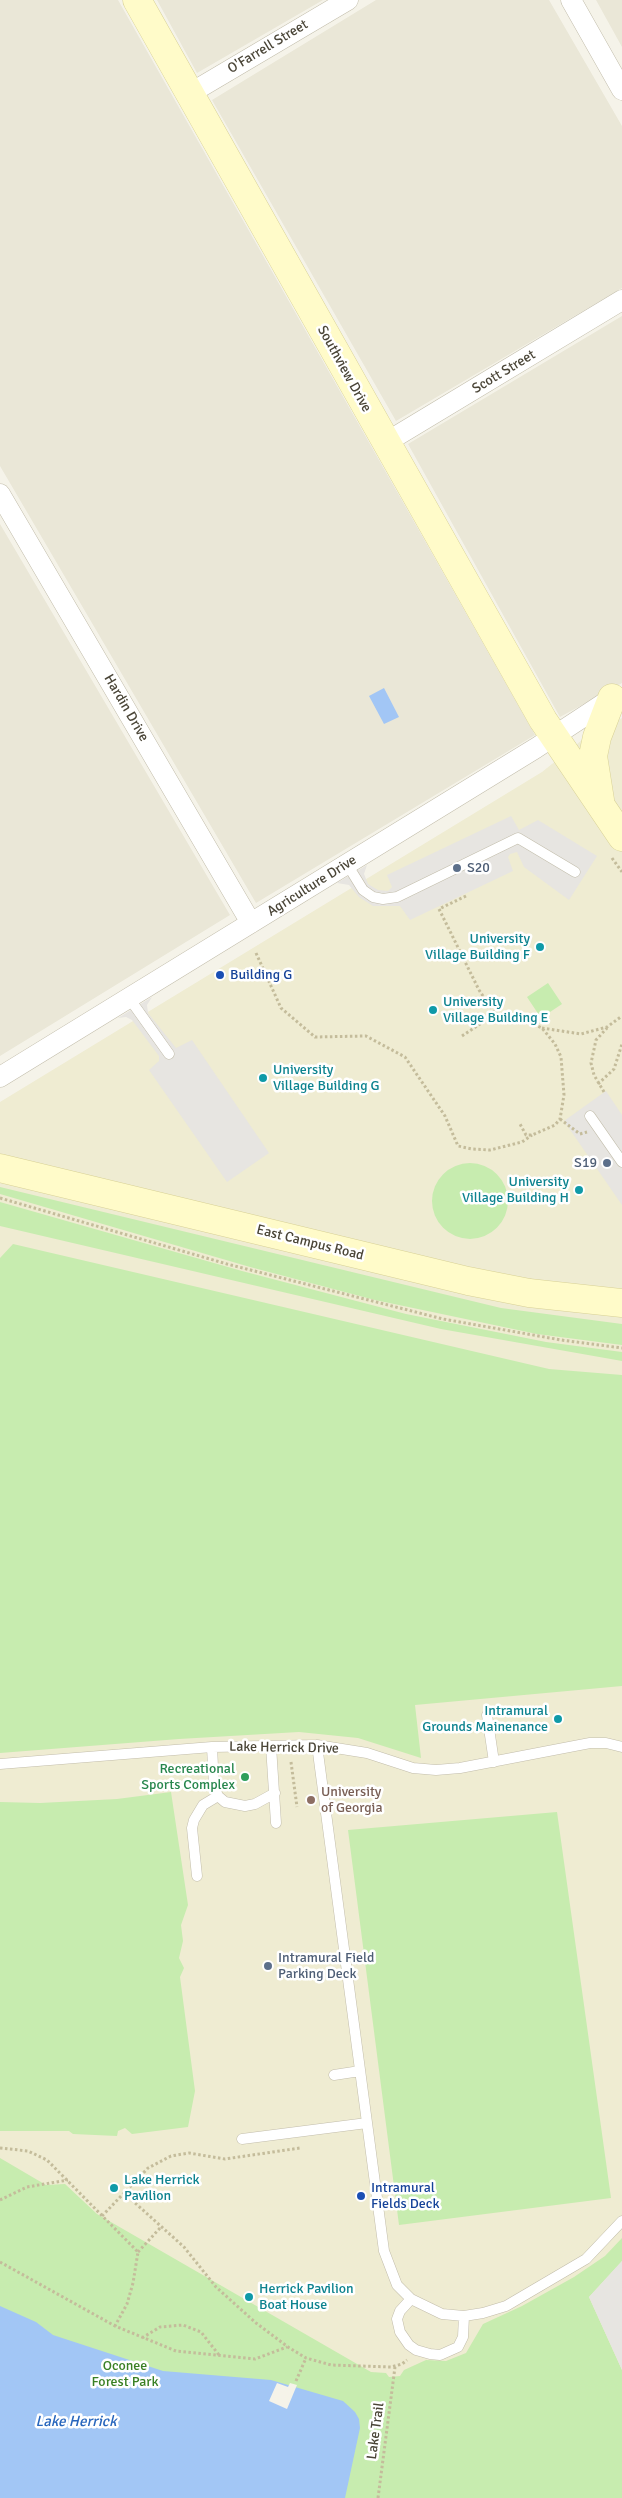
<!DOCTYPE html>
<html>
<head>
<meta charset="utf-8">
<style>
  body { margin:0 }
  canvas { display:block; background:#f5f3e9 }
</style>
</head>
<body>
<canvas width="622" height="2498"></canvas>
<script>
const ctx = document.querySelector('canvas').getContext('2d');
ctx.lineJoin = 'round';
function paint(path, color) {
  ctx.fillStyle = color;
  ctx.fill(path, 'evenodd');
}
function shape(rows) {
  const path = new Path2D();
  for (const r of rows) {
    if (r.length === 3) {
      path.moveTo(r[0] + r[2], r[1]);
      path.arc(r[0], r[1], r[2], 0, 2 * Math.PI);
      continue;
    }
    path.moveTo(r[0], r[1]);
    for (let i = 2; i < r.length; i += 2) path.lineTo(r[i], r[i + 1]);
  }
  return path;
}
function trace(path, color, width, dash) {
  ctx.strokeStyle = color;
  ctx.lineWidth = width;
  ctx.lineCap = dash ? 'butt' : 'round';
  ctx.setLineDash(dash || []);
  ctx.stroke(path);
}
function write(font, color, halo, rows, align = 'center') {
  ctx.font = font + ' Signika,sans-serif';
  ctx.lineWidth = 5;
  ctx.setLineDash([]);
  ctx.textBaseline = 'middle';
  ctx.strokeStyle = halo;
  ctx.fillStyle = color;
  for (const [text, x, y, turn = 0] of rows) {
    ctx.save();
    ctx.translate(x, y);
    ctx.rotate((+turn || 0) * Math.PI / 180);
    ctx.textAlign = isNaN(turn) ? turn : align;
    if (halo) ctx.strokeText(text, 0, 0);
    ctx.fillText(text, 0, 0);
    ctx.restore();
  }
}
const residential = shape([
  [0,0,118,0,535,735,256,903,0,466],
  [157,0,323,0,197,73],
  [376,0,549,0,622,126,622,288,396,421,212,100],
  [597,0,622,0,622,47,596,0],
  [622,316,622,683,560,717,408,444],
  [0,524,230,915,0,1056]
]);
const education = shape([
  [622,718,622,2498,0,2498,0,1102,542,772,582,740]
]);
const green = shape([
  [548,983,562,1004,541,1018,527,997],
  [470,1201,38],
  [0,1187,501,1308,622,1324,622,1345,537,1334,375,1300,250,1267,0,1194],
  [0,1202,242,1271,406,1314,546,1342,622,1352,622,1361,441,1329,0,1226],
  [13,1244,549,1369,622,1375,622,1686,415,1705,421,1758,358,1738,299,1732,179,1739,0,1753,0,1258],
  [171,1792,188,1905,181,1925,183,1941,179,1958,184,1968,180,1977,195,2091,188,2127,132,2134,125,2128,118,2131,117,2136,73,2134,69,2131,0,2131,0,1802,40,1803,117,1799],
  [557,1812,611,2198,399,2225,348,1830],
  [0,2158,46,2185,65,2184,97,2214,371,2372,386,2373,389,2377,400,2376,404,2370,426,2360,446,2361,466,2353,483,2324,522,2306,574,2277,605,2256,622,2238,622,2261,589,2297,622,2370,622,2498,0,2498]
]);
const parking = shape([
  [511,816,519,830,538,820,597,856,569,900,524,867,517,852,510,854,508,857,513,871,410,920,400,906,373,906,359,897,349,885,337,883,367,865,364,874,368,884,378,890,388,891,392,887,387,875],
  [152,997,147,1005,148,1013,176,1048,192,1040,269,1153,227,1182,149,1070,159,1061,159,1056,132,1020,126,1017,118,1018],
  [606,1091,622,1115,622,1205,564,1121],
  [622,2261,622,2370,589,2297]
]);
const water = shape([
  [384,688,399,717,384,724,369,696],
  [0,2306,36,2322,53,2335,163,2371,271,2380,343,2401,355,2412,359,2419,360,2428,345,2498,0,2498]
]);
const pier = shape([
  [277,2383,288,2387,290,2383,297,2385,287,2409,269,2401]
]);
const path = shape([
  [612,858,622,872],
  [466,896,439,909,479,990,495,1014,509,1014,542,1028,555,1044,561,1057,564,1095,560,1119,555,1125,532,1135,526,1135,520,1124],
  [256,953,281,1008,315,1037,366,1036,405,1057,445,1116,458,1146,472,1149,490,1150,522,1142,532,1135],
  [542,1028,581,1034,607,1027,622,1016],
  [462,1036,495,1014],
  [598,1084,614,1069,622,1044],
  [604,1092,594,1075,591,1063,596,1040,607,1028],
  [560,1119,580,1134,587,1132],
  [0,1198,227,1264,443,1319,561,1340,622,1348],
  [291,1762,297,1807],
  [0,2148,28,2151,47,2160,138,2252,133,2283,127,2304,115,2326],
  [124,2193,184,2247,216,2287,256,2323,288,2347,306,2358,331,2365,391,2367,402,2364,407,2360],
  [0,2200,27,2187,68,2180],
  [102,2216,148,2168,171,2156,189,2153,225,2159,300,2148],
  [138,2252,161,2227],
  [0,2262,115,2326,176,2351,255,2359,287,2347],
  [142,2338,160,2327,183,2325,201,2332,219,2355],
  [296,2381,306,2358],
  [378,2498,395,2367]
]);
const lane = shape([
  [347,864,363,890,373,897,383,899,397,897,518,838,575,872],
  [129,998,169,1054],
  [590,1116,622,1162],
  [487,1715,494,1762],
  [317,1745,384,2251,397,2285,411,2299,442,2314,464,2316,483,2313,506,2306,586,2259,622,2221],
  [271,1746,276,1823],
  [212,1747,214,1786,218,1796,225,1802,245,1806,255,1804,275,1793],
  [0,1764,212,1747,317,1745,367,1753,413,1768,436,1770,460,1768,590,1743,606,1743,622,1747],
  [197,1876,192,1828,194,1820,203,1805,218,1796],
  [334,2075,360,2071],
  [242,2139,367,2123],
  [411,2299,400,2311,397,2319,400,2332,409,2345,416,2350,430,2354,440,2355,458,2347,463,2337,464,2316]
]);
const street = shape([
  [571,0,622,90],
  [189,94,348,0],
  [385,443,622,300],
  [0,494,251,923],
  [0,1077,536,748,615,696]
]);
const secondary = shape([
  [137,0,543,720,622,837],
  [600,800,593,756,597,737,612,698],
  [0,1168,468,1281,529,1293,622,1303]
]);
const markers = [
  [457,868,5,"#5c6f8a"],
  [540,947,5,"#0f9aa8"],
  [220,975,5,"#1a4fb4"],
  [433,1010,5,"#0f9aa8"],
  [263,1078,5,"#0f9aa8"],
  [607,1163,5,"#5c6f8a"],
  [579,1190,5,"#0f9aa8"],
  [558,1719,5,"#0f9aa8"],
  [245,1777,5,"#2e9e5b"],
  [311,1800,5,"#8d6e63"],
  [268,1966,5,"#5c6f8a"],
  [114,2188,5,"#0f9aa8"],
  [361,2196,5,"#1a4fb4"],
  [249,2297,5,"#0f9aa8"]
];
const streetNames = [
  ["O'Farrell Street",268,47,-31],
  ["Southview Drive",344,369,61],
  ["Scott Street",504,372,-31],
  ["Hardin Drive",126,708,60],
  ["Agriculture Drive",312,886,-32],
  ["East Campus Road",310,1243,14],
  ["Lake Herrick Drive",284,1748,1],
  ["Lake Trail",376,2431,-82]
];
const serviceNames = [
  ["S20",467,868],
  ["S19",597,1163,"right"],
  ["Intramural Field",278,1958],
  ["Parking Deck",278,1974]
];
const cultureNames = [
  ["University",530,939,"right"],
  ["Village Building F",530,955,"right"],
  ["University",443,1002],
  ["Village Building E",443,1018],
  ["University",273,1070],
  ["Village Building G",273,1086],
  ["University",569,1182,"right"],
  ["Village Building H",569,1198,"right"],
  ["Intramural",548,1711,"right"],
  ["Grounds Mainenance",548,1727,"right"],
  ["Lake Herrick",124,2180],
  ["Pavilion",124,2196],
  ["Herrick Pavilion",259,2289],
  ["Boat House",259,2305]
];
const transitNames = [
  ["Building G",230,975],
  ["Intramural",371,2188],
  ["Fields Deck",371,2204]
];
const leisureNames = [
  ["Recreational",235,1769],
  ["Sports Complex",235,1785]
];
const educationNames = [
  ["University",321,1792],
  ["of Georgia",321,1808]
];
const parkNames = [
  ["Oconee",125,2366],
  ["Forest Park",125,2382]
];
const waterNames = [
  ["Lake Herrick",76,2422]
];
paint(residential, '#eae7d7');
paint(education, '#efecd2');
paint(green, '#c7ecaf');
paint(parking, '#e7e5e1');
paint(water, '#a2c6f5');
paint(pier, '#f5f3e9');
trace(lane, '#c2bdab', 11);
trace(street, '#c2bdab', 21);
trace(secondary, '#d8d196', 29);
trace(path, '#c4bc9b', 3, [2.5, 2.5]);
trace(lane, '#fff', 10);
trace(street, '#fff', 20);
trace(secondary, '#fffbc9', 28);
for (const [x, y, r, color] of markers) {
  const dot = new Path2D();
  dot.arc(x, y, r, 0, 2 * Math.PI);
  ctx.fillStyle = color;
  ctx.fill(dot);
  trace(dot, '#fff', 2);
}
write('14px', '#4a4537', '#fff', streetNames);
write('14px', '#4e5e75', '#fff', serviceNames, 'left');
write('14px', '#0d838f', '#fff', cultureNames, 'left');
write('14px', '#164399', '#fff', transitNames, 'left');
write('14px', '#27864d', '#fff', leisureNames, 'right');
write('14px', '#785e54', '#fff', educationNames, 'left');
write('14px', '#398025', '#fff', parkNames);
write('italic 15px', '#2866bd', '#fff', waterNames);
</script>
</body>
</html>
